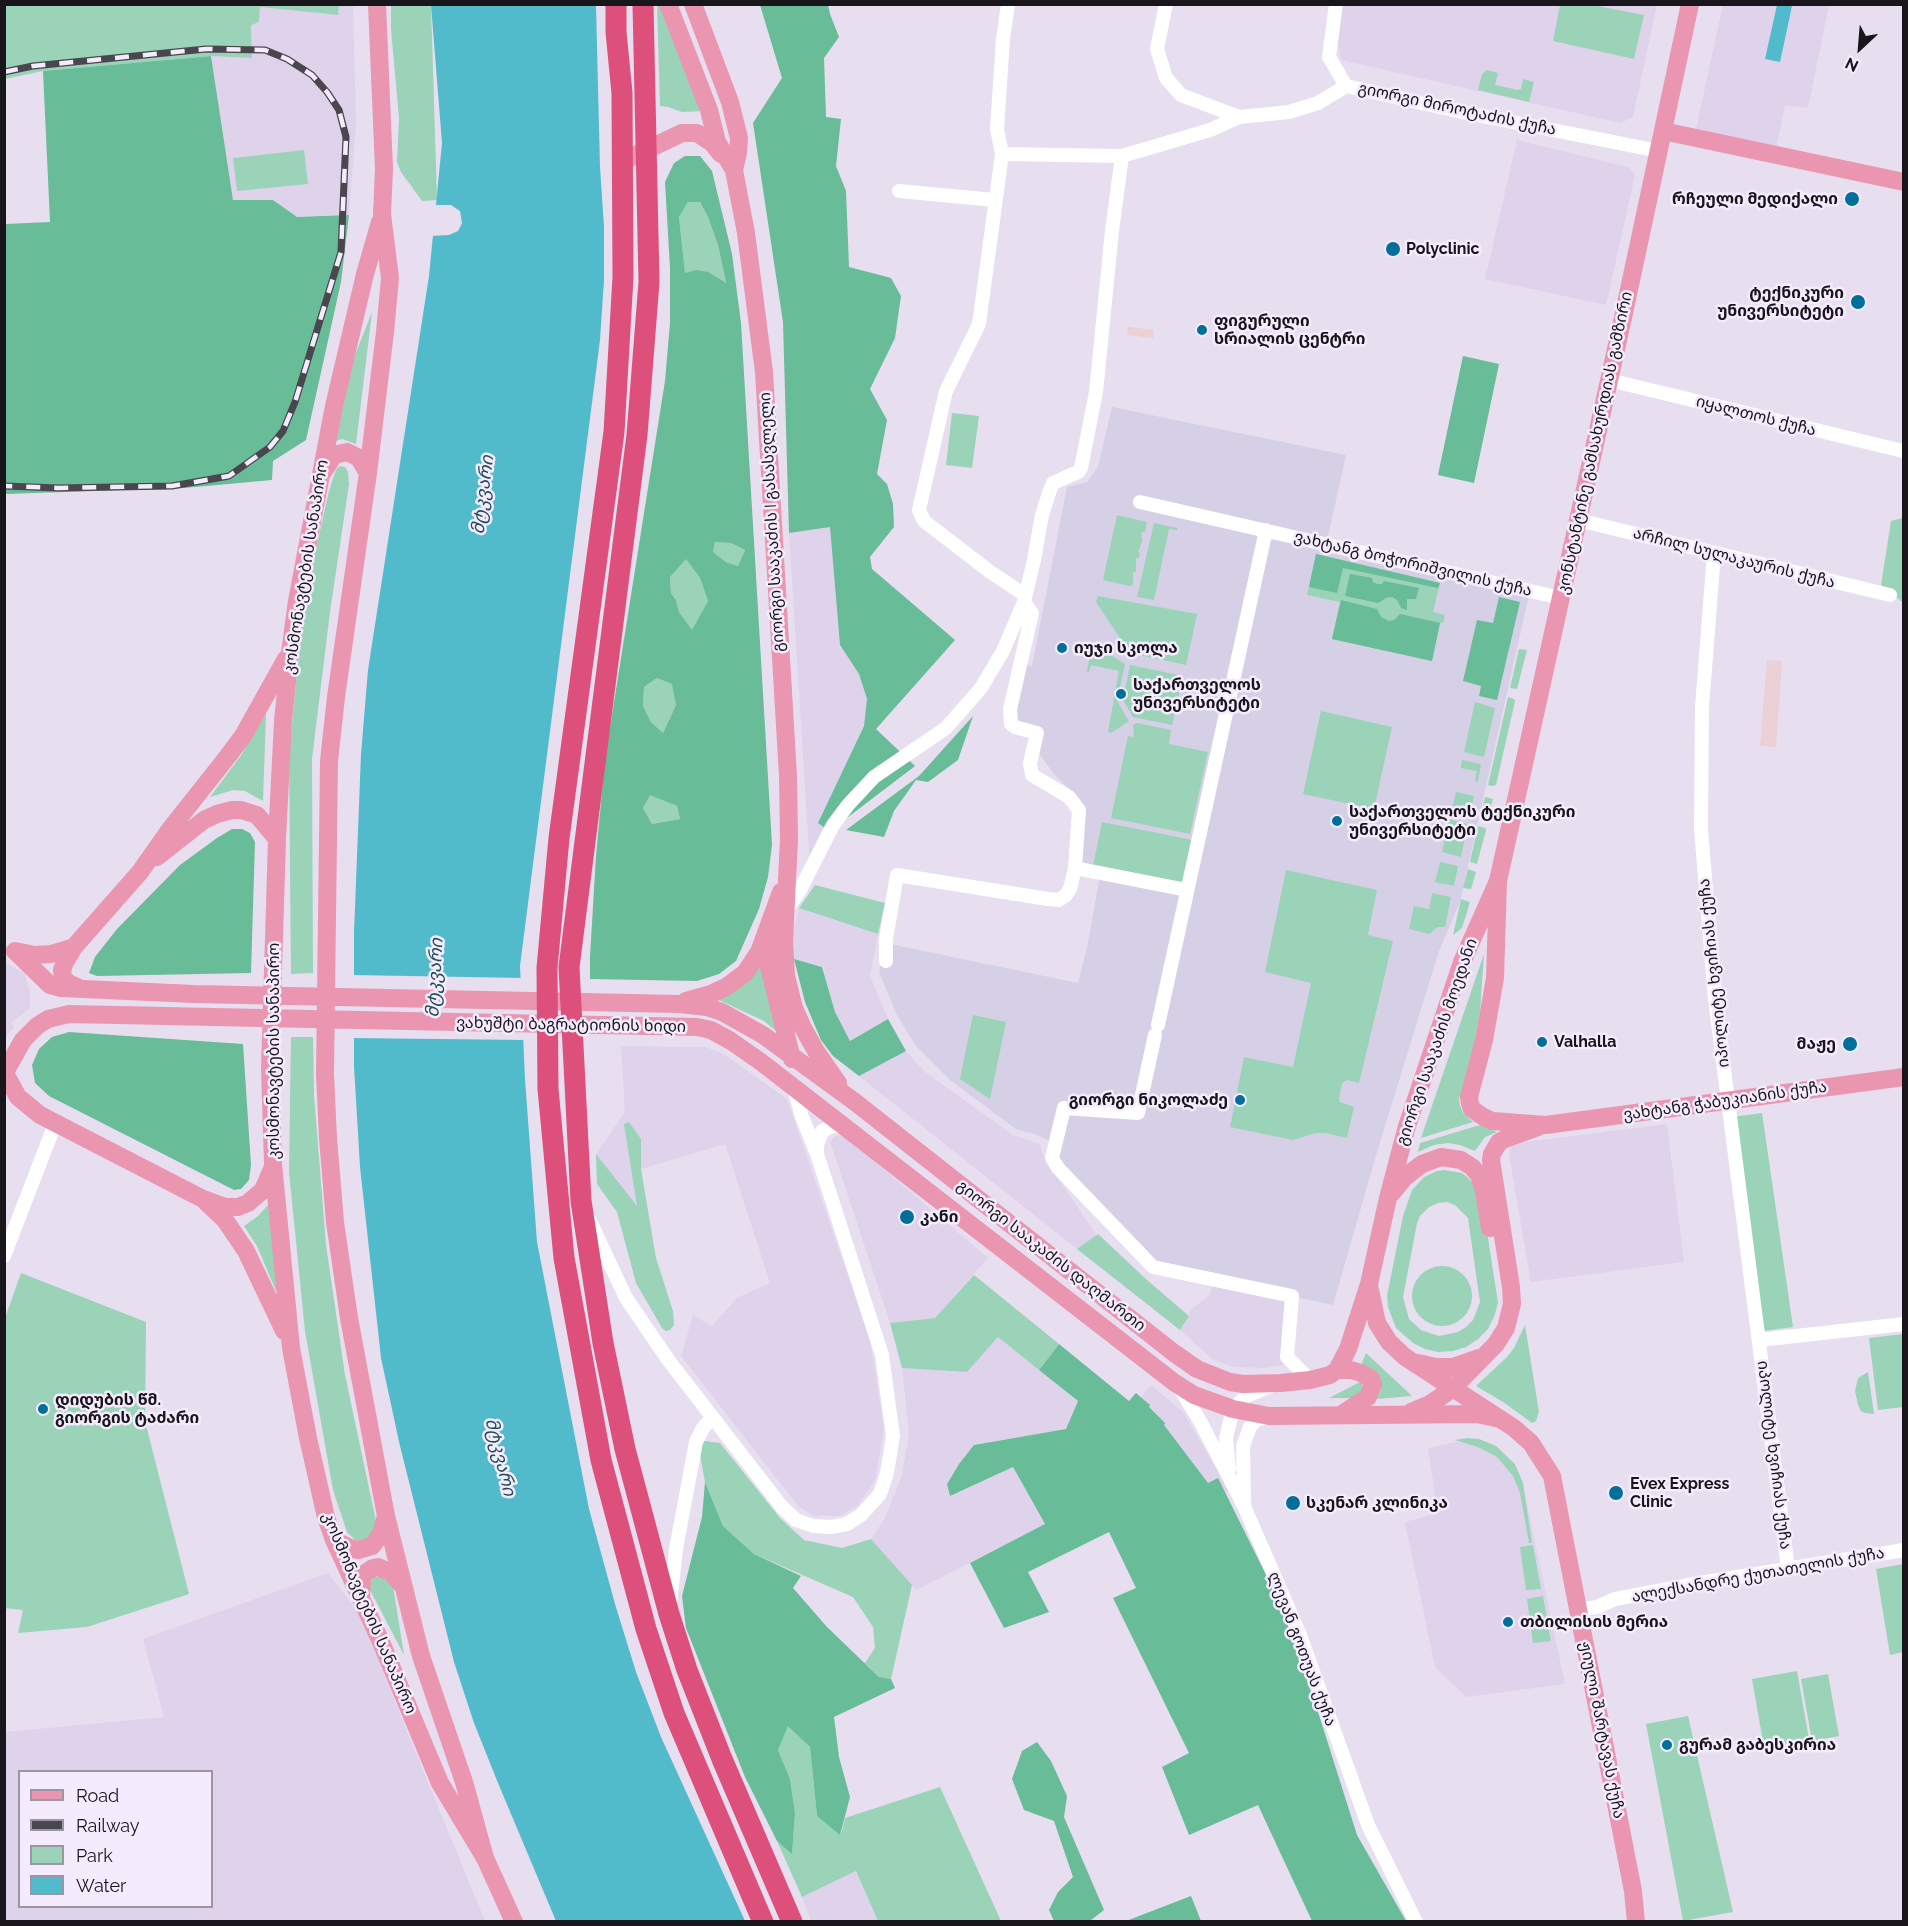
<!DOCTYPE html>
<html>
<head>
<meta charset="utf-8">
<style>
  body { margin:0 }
  #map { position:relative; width:1908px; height:1926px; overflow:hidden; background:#e7deef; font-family:Raleway,sans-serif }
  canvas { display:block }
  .frame { position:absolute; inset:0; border:6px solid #18151b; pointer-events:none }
  .legend { position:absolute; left:18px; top:1770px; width:195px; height:138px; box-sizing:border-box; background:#f4ebfd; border:2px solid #9c95a3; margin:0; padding:8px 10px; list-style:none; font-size:18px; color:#18151b }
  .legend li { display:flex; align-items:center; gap:12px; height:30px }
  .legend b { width:30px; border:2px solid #9c95a3 }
  .north { position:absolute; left:1830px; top:18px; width:60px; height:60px; -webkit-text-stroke:4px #f4ebfd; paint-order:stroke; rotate:206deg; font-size:16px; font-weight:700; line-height:24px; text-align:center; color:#18151b }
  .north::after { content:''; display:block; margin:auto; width:21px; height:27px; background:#18151b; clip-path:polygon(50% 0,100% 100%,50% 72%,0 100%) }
</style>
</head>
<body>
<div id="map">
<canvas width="1908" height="1926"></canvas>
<div class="frame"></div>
<ul class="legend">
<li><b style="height:8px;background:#eb96b0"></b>Road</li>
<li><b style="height:8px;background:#4a464e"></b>Railway</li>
<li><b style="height:16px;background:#9ad3b8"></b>Park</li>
<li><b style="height:16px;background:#51bbcb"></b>Water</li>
</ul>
<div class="north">N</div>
</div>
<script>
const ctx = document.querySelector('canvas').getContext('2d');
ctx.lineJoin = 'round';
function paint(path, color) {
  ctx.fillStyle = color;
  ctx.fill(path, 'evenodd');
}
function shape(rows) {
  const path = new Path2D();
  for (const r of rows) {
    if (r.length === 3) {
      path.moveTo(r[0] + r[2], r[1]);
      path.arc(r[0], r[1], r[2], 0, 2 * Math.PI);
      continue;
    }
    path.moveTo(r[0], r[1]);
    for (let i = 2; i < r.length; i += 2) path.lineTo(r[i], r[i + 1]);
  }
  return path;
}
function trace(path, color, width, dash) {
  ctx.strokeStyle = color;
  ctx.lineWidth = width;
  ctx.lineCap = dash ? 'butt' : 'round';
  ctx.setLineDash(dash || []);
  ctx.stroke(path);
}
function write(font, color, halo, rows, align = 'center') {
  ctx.font = font + ' Raleway,"Noto Sans Georgian",sans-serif';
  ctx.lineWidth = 5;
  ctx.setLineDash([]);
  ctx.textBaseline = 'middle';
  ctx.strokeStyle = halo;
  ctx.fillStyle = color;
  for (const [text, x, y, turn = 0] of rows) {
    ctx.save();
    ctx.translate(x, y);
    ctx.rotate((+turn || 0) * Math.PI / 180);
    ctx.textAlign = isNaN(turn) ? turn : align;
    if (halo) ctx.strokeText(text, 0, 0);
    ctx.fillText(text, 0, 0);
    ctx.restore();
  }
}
const built = shape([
  [339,5,353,5,356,123,349,215,297,217,273,200,233,200,211,56,252,57,251,25,260,7,338,15],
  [1340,5,1657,5,1633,117,1620,123,1341,60,1336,31],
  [1723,5,1829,5,1808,108,1785,105,1776,148,1696,129],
  [1517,140,1628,167,1635,175,1606,305,1485,279],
  [830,527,840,645,859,674,867,699,864,726,818,823,832,833,810,866,789,533],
  [799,908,878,934,870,976,888,1019,850,1041,834,1012,823,967,794,959,790,943],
  [5,962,25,974,30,992,30,1008,11,1023,14,1027,5,1038],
  [621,1046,706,1047,725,1055,787,1099,870,1340,884,1429,875,1480,858,1505,840,1516,814,1516,799,1507,681,1356,693,1315,712,1326,737,1298,770,1283,725,1144,641,1169,641,1139,637,1208,596,1154,625,1112],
  [906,1051,925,1072,1013,1135,1040,1144,1042,1153,1049,1165,1097,1236,1077,1249,859,1076],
  [1667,1124,1684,1262,1531,1282,1509,1155,1510,1147,1526,1142],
  [837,1135,845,1136,988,1258,935,1318,890,1323,830,1141],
  [1213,1279,1292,1296,1292,1363,1264,1368,1234,1367,1212,1359,1180,1330,1189,1316,1190,1310,1210,1295],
  [998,1337,1078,1401,1066,1429,974,1445,959,1464,947,1483,950,1496,1013,1467,1045,1525,916,1590,871,1539,885,1518,902,1475,909,1433,902,1368,966,1372],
  [1151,1385,1183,1412,1230,1491,1210,1501,1134,1405],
  [1467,1440,1499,1453,1523,1485,1565,1684,1466,1697,1435,1667,1405,1522,1438,1513,1428,1448],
  [328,1573,364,1620,399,1712,485,1921,5,1922,5,1732,164,1717,143,1639],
  [20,1772,212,1772,212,1906,20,1906],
  [856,1871,878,1921,811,1921,802,1897]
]);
const industrial = shape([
  [1128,327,1154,330,1153,338,1127,335],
  [1767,660,1782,661,1776,747,1760,746]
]);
const education = shape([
  [1112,407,1346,455,1325,550,1529,595,1460,902,1439,951,1377,1152,1333,1305,1159,1268,1057,1160,1048,1140,1037,1135,1016,1129,950,1080,916,1046,897,1015,879,972,885,943,1078,983,1087,948,1101,870,1079,865,1075,796,1054,774,1015,721,1026,665,1032,666,1067,487,1087,482,1098,467]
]);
const green = shape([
  [4,5,339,5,338,15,260,7,259,22,251,25,252,58,211,56,43,71,5,79],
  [391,5,431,5,437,200,422,201,401,172,397,162,399,118,391,29],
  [657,5,661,5,704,111,682,112,668,107,660,106],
  [1560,5,1592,5,1644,15,1634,59,1553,41],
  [1487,70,1498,73,1495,85,1518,90,1521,89,1523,79,1534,82,1529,102,1478,90,1482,74],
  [304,150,308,184,237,191,233,158],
  [688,202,700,202,708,217,718,245,726,284,685,274,679,217],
  [372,312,356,444,342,439,336,441,351,365],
  [952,413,979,416,972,468,946,465],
  [340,466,345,467,348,472,349,484,330,612,312,759,313,973,291,974,289,756,297,672,307,588,329,491,336,469],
  [1117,515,1147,522,1145,532,1142,532,1141,538,1143,539,1138,552,1140,553,1139,558,1136,558,1136,572,1133,572,1133,585,1130,586,1103,580],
  [1903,518,1903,601,1901,601,1881,585,1891,521],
  [1154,523,1177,528,1177,530,1169,529,1154,600,1137,597],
  [715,542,731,543,745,550,738,566,726,562,713,552],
  [1316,554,1440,583,1433,612,1445,615,1443,623,1440,623,1432,661,1332,639,1340,602,1307,595],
  [686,558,700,578,708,601,692,631,679,612,676,600,671,593,670,577],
  [1098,596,1197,614,1186,665,1130,653,1096,602],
  [1092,643,1125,664,1117,701,1129,721,1111,733,1108,732,1119,671,1091,665,1089,672,1087,671],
  [1519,649,1527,650,1517,689,1510,688],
  [1130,665,1183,676,1172,725,1133,717,1123,700],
  [657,678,673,684,676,705,663,733,651,722,643,706,644,687],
  [1508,697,1514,699,1515,701,1496,785,1492,786,1488,785],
  [1475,702,1495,708,1484,757,1464,752],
  [1321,711,1392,727,1374,809,1303,794],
  [266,713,263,801,245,791,233,790,210,797,242,754],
  [1137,723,1171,730,1169,744,1208,752,1190,834,1111,818,1128,736,1134,737,1133,725],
  [1462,760,1481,764,1478,782,1475,781,1477,771,1461,768],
  [1456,792,1474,796,1469,818,1451,814],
  [649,794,677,806,680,819,652,824,643,808],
  [1485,797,1493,799,1487,820,1480,818],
  [1449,819,1468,824,1461,857,1442,852],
  [1102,822,1193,840,1184,884,1093,866],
  [1478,826,1485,828,1486,830,1477,864,1470,862],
  [1440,862,1458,866,1454,886,1435,882],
  [1468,869,1476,872,1471,889,1463,888],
  [1286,870,1377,890,1368,935,1393,941,1359,1083,1347,1080,1342,1083,1339,1099,1340,1102,1354,1107,1347,1138,1325,1133,1315,1133,1293,1140,1230,1127,1244,1057,1293,1067,1311,983,1265,972],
  [815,885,885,903,878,934,799,908],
  [1432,893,1451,897,1445,927,1438,927,1429,934,1409,929,1414,906,1429,909],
  [1461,899,1470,902,1462,928,1453,935],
  [1484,954,1480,1012,1470,1067,1459,1099,1460,1106,1464,1114,1473,1122,1421,1138],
  [762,962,782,1036,764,1021,717,999],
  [973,1015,1006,1022,990,1099,960,1079],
  [291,1037,313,1037,314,1095,326,1245,345,1375,376,1521,371,1538,359,1541,355,1540,347,1532,333,1490,305,1331,289,1172],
  [1762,1113,1793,1327,1763,1331,1733,1117],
  [629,1122,641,1139,641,1169,656,1258,673,1311,674,1325,670,1330,666,1331,662,1328,636,1283,617,1212,597,1184,596,1154,637,1206,624,1124],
  [1480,1125,1497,1132,1485,1137,1475,1151,1460,1145,1448,1143,1434,1145,1418,1152,1420,1143],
  [1444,1170,1462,1173,1467,1177,1472,1182,1482,1199,1498,1303,1494,1317,1488,1329,1478,1339,1466,1347,1453,1351,1438,1352,1425,1349,1413,1343,1396,1328,1388,1307,1387,1296,1403,1216,1412,1190,1424,1177,1437,1171],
  [1447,1202,1455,1205,1468,1218,1480,1302,1473,1320,1466,1327,1458,1332,1439,1336,1421,1330,1409,1319,1403,1297,1417,1223,1420,1216,1429,1207,1438,1203],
  [270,1203,277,1290,276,1291,257,1246,244,1226,258,1216],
  [1098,1234,1147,1280,1189,1316,1180,1330,1077,1249],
  [1442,1296,30],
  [21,1273,146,1322,145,1421,189,1594,87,1627,18,1633,23,1610,4,1608,4,1321],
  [974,1275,1059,1344,1039,1370,998,1337,967,1372,902,1368,890,1323,935,1318],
  [1525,1325,1539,1412,1536,1421,1532,1423,1503,1402,1476,1386,1507,1357,1514,1348],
  [1903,1334,1903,1407,1878,1410,1869,1338],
  [1366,1353,1412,1396,1377,1399,1381,1389,1381,1381,1361,1365],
  [1868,1372,1874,1414,1865,1413,1861,1411,1858,1405,1855,1391,1858,1378],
  [1360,1382,1365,1388,1356,1398,1329,1398],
  [1468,1438,1479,1439,1496,1446,1515,1464,1523,1483,1532,1543,1529,1543,1520,1493,1513,1476,1497,1457,1478,1447,1455,1440],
  [704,1441,720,1443,780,1518,804,1540,842,1548,871,1539,912,1585,891,1679,879,1677,865,1663,875,1648,873,1627,853,1597,754,1554,723,1526,705,1482,699,1449],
  [1533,1545,1541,1589,1526,1590,1520,1547],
  [1903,1564,1903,1652,1890,1655,1876,1569],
  [380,1576,393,1586,404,1655,370,1590,369,1583,374,1578],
  [1543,1596,1551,1641,1533,1643,1527,1599],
  [1797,1671,1810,1745,1765,1753,1752,1679],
  [1828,1674,1839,1736,1812,1741,1801,1679],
  [1688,1716,1733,1912,1683,1921,1646,1724],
  [788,1725,810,1747,817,1816,841,1834,845,1818,940,1787,1001,1921,878,1921,856,1871,802,1897,777,1841,792,1853,795,1813,790,1779,778,1750]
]);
const forest = shape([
  [760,5,828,5,830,14,839,37,824,58,826,117,841,119,836,166,846,191,849,267,891,278,901,296,895,338,870,389,887,420,877,474,887,484,893,504,894,527,870,557,872,569,955,640,876,729,915,766,839,824,832,833,818,823,864,726,867,699,859,674,840,645,830,527,789,533,783,322,753,123,782,78],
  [211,56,233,200,273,200,297,217,349,215,341,282,306,440,273,461,272,480,184,488,5,494,5,224,50,222,43,71],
  [685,156,700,156,712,171,732,254,741,323,772,845,768,877,759,909,736,961,719,974,697,981,590,979,590,957,596,856,605,759,665,381,670,323,670,268,665,182,674,163],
  [688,202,700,202,708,217,718,245,726,283,708,272,696,270,685,273,679,217],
  [715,542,731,543,745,550,738,566,726,562,713,552],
  [686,559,700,578,708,601,692,630,679,612,676,600,671,593,670,577],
  [657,678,672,684,676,705,663,733,651,722,643,706,644,687],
  [650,795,677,806,680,819,652,824,643,808],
  [1463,356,1499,364,1474,483,1438,475],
  [1316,554,1440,583,1438,588,1343,568,1337,593,1309,587],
  [1350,574,1372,578,1373,582,1377,584,1382,584,1384,581,1419,588,1416,599,1407,599,1407,610,1401,608,1397,600,1392,597,1386,598,1378,603,1345,596],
  [1499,597,1520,602,1497,700,1479,696,1481,686,1463,681,1477,620,1493,623],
  [1341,600,1377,609,1381,617,1389,621,1394,620,1400,614,1440,623,1432,661,1332,639],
  [973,716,958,760,928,782,916,780,894,811,884,837,846,830,919,776],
  [232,829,242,829,250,833,255,842,251,973,97,976,89,973,95,957,117,929,180,865,217,838],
  [794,959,822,967,835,1012,850,1041,888,1019,906,1051,859,1076,833,1056,821,1040,805,1002],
  [69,1032,243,1044,251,1165,249,1180,241,1189,234,1190,49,1096,35,1083,32,1065,39,1049,52,1037],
  [1059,1344,1129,1401,1136,1393,1150,1405,1149,1407,1165,1423,1164,1425,1208,1483,1218,1478,1280,1603,1319,1715,1357,1835,1406,1921,1312,1921,1258,1805,1189,1835,1162,1767,1189,1753,1113,1598,1136,1588,1109,1532,1028,1572,1049,1612,1004,1628,970,1563,1045,1524,1013,1467,950,1496,947,1484,959,1464,974,1445,1066,1429,1078,1401,1039,1370],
  [705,1482,723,1526,754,1554,801,1576,793,1588,827,1627,879,1677,891,1679,895,1688,834,1717,839,1757,850,1797,840,1835,817,1816,810,1747,788,1726,778,1750,790,1779,795,1813,792,1854,777,1841,745,1777,686,1628,682,1596,702,1517],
  [1037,1742,1051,1761,1067,1796,1064,1817,1104,1910,1090,1921,1054,1921,1049,1910,1058,1892,1073,1877,1054,1821,1024,1810,1012,1779,1022,1751],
  [1191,1896,1201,1921,1126,1921]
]);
const water = shape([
  [431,5,596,5,600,167,604,227,604,280,600,340,520,966,525,1079,537,1242,589,1509,615,1604,636,1672,661,1737,745,1921,556,1921,498,1783,474,1723,454,1662,400,1446,381,1358,360,1167,354,1066,354,933,361,754,368,670,429,276,442,143],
  [1777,5,1792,6,1780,62,1765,59]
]);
const pier = shape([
  [433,205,451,205,460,211,462,223,458,231,449,235,430,236],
  [351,975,524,978,526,1040,351,1038]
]);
const minor = shape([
  [1008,4,1003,39,997,129,1002,154,979,324,946,391,919,510,924,521,989,571,1025,595],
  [1166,4,1157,49,1166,78,1181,95,1239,117],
  [1336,4,1329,57,1346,86],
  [1002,154,1122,156,1210,130,1239,117,1289,112,1318,103,1346,86,1462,112,1659,151],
  [899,191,994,200],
  [1609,380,1903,451],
  [1140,502,1561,598],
  [1578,520,1890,595],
  [1714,553,1702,707,1701,829,1715,999,1788,1569],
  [1075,868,1187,890],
  [786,911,800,890,833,825,848,805,874,777,946,728,981,688,1003,651,1024,602,1034,560,1042,515,1050,490,1053,483,1078,472,1081,468,1096,392,1112,231,1122,156],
  [886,961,886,939,897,875,1048,899,1059,900,1065,896,1070,889,1075,868,1079,810,1069,797,1032,775,1030,763,1037,733,1015,727,1011,724,1010,709,1032,613,1024,602],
  [1158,1025,1266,530],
  [1155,1035,1138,1113,1064,1108,1052,1158,1058,1168,1153,1267,1292,1296,1287,1357,1310,1380],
  [817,1152,817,1145,822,1131,832,1126,845,1126],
  [589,1219,626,1298,669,1361,782,1507,796,1520,813,1526,831,1527,847,1524,861,1515,880,1494,887,1473,893,1436,882,1355,817,1154,802,1117,794,1088],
  [4,1256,55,1124],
  [1760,1340,1904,1324],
  [1179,1387,1200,1421,1244,1506,1300,1635,1368,1825,1416,1922],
  [1229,1469,1226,1438,1233,1409,1246,1396,1271,1386],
  [1244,1501,1243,1446,1250,1427,1256,1420,1269,1416],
  [670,1604,676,1549,696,1442,703,1428,712,1418],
  [1578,1610,1597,1607,1615,1599,1700,1583,1904,1550]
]);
const major = shape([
  [377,4,384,169,382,214,390,278,385,332,368,473,336,697,329,761,325,1074,328,1138,335,1222,349,1318,386,1516,421,1656,464,1782,485,1858],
  [668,4,709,110,717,142,734,170,746,233,764,372,788,776,789,839,784,941,786,976,794,1008,802,1026,817,1053,838,1083],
  [693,4,730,102,739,138,738,153,734,170],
  [1690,4,1624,313,1498,881,1495,978,1484,1040,1469,1097,1470,1104,1472,1109,1482,1116,1492,1121,1546,1125,1904,1077],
  [1663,131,1904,182],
  [621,162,682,133,697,133,712,143,721,154],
  [380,222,365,274,334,406,297,601,290,653,283,721,277,839,270,1068,273,1164,291,1348,308,1438,326,1517,334,1540,381,1642,440,1783,485,1858,514,1922],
  [323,472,334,455,347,452,359,458,368,473],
  [157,857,204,820,217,814,232,810,241,810,257,815,277,839],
  [767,932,769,967,792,1059],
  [15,951,50,985,61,988,194,994,679,1004,707,1007,722,1012,763,1035,855,1102,1174,1353,1197,1369,1230,1382,1243,1384,1281,1383,1310,1380,1330,1375,1337,1370,1348,1349,1369,1284,1388,1198,1407,1126,1462,962,1498,881],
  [15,951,35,955,51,954,74,947],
  [81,989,68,983,63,977,62,970,65,962,74,947,140,872,171,828,228,756,243,736,286,659],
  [686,1001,711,994,726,987,745,973,759,952,781,892],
  [5,1073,18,1097,40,1115,203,1199,225,1207,238,1207,248,1203,263,1190,272,1169],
  [4,1074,23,1040,37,1026,48,1019,69,1014,697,1027,711,1030,731,1041,761,1062,1175,1383,1194,1395,1233,1409,1269,1416,1477,1414,1500,1419],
  [1391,1194,1405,1177,1422,1164,1441,1157,1461,1160,1472,1167,1479,1175,1484,1191,1490,1228],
  [206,1202,225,1220,246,1251,284,1331],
  [1369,1285,1377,1323,1389,1342,1405,1357,1514,1428,1531,1443,1552,1476,1633,1891,1636,1922],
  [1418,1363,1436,1367,1453,1367,1479,1358],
  [1337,1370,1351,1370,1361,1373,1371,1379,1373,1384,1368,1397,1342,1414],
  [1411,1412,1430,1404,1452,1389,1496,1344,1506,1328,1512,1304,1511,1287,1491,1160,1492,1154,1499,1142,1505,1139,1538,1127],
  [334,1540,350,1548,358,1550,372,1546,381,1534,386,1516],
  [361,1599,362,1579,364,1574,373,1568,378,1567,390,1572,403,1586]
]);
const highway = shape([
  [616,4,616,32,622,93,623,277,614,432,559,838,547,968,548,1089,564,1258,601,1460,646,1629,674,1713,763,1922],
  [643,4,649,282,637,435,569,967,581,1201,603,1343,625,1449,669,1614,687,1670,722,1759,792,1922]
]);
const rail = shape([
  [4,72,33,66,206,49,265,50,287,59,312,75,327,92,339,110,346,137,341,252,295,402,283,431,270,447,229,476,172,486,58,488,4,486]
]);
const markers = [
  [1852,199,8,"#026f9b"],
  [1393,249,8,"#026f9b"],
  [1858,302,8,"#026f9b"],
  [1202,330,6,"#026f9b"],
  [1062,648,6,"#026f9b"],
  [1121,694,6,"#026f9b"],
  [1337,821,6,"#026f9b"],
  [1542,1042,6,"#026f9b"],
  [1850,1044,8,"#026f9b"],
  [1240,1100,6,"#026f9b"],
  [907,1217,8,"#026f9b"],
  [43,1409,6,"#026f9b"],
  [1616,1493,8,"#026f9b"],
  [1293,1503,8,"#026f9b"],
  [1508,1622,6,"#026f9b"],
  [1667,1745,6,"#026f9b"]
];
const streetNames = [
  ["გიორგი მიროტაძის ქუჩა",1457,109,12],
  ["იყალთოს ქუჩა",1756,416,14],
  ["კონსტანტინე გამსახურდიას გამზირი",1595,443,-78],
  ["გიორგი სააკაძის I გასასვლელი",772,522,-93],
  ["არჩილ სულაკაურის ქუჩა",1734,558,14],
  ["ვახტანგ ბოჭორიშვილის ქუჩა",1413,564,13],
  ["კოსმონავტების სანაპირო",306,567,-81],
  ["იპოლიტე ხვიჩიას ქუჩა",1714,973,-96],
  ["ვახუშტი ბაგრატიონის ხიდი",571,1025,1],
  ["გიორგი სააკაძის მოედანი",1437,1042,-71],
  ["კოსმონავტების სანაპირო",274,1051,-90],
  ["ვახტანგ ჭაბუკიანის ქუჩა",1725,1101,-8],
  ["გიორგი სააკაძის დაღმართი",1051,1256,38],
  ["იპოლიტე ხვიჩიას ქუჩა",1774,1455,83],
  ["ალექსანდრე ქუთათელის ქუჩა",1758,1575,-10],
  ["კოსმონავტების სანაპირო",369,1613,67],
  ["ლევან გოთუას ქუჩა",1302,1649,69],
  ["ჟიული შარტავას ქუჩა",1602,1730,79]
];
const poiNames = [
  ["რჩეული მედიქალი",1838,199,"right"],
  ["Polyclinic",1406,249],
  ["ტექნიკური",1844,293,"right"],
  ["უნივერსიტეტი",1844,311,"right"],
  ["ფიგურული",1214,321],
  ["სრიალის ცენტრი",1214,339],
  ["იუჯი სკოლა",1074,648],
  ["საქართველოს",1133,685],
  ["უნივერსიტეტი",1133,703],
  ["საქართველოს ტექნიკური",1349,812],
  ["უნივერსიტეტი",1349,830],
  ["Valhalla",1554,1042],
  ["მაჟე",1836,1044,"right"],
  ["გიორგი ნიკოლაძე",1228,1100,"right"],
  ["კანი",920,1217],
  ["დიდუბის წმ.",55,1400],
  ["გიორგის ტაძარი",55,1418],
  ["Evex Express",1630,1484],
  ["Clinic",1630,1502],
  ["სკენარ კლინიკა",1306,1503],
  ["თბილისის მერია",1520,1622],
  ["გურამ გაბესკირია",1679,1745]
];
const waterNames = [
  ["მტკვარი",483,495,-83],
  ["მტკვარი",435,978,-87],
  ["მტკვარი",500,1457,76]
];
paint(built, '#dfd3eb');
paint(industrial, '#ebd0d5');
paint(education, '#d6d0e6');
paint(green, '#9ad3b8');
paint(forest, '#68bc98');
paint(water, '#51bbcb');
paint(pier, '#e7deef');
trace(minor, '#fff', 14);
trace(major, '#eb96b0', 18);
trace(highway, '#dd507b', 21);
trace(rail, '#4a464e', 7);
trace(rail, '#f4ebfd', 4.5, [14]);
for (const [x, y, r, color] of markers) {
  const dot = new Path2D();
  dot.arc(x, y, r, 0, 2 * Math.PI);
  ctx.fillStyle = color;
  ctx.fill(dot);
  trace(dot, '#f4ebfd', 2);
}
write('16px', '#18151b', '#f4ebfd', streetNames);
write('bold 16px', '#18151b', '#f4ebfd', poiNames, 'left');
write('italic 18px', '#1f4d55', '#f4ebfd', waterNames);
</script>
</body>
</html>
